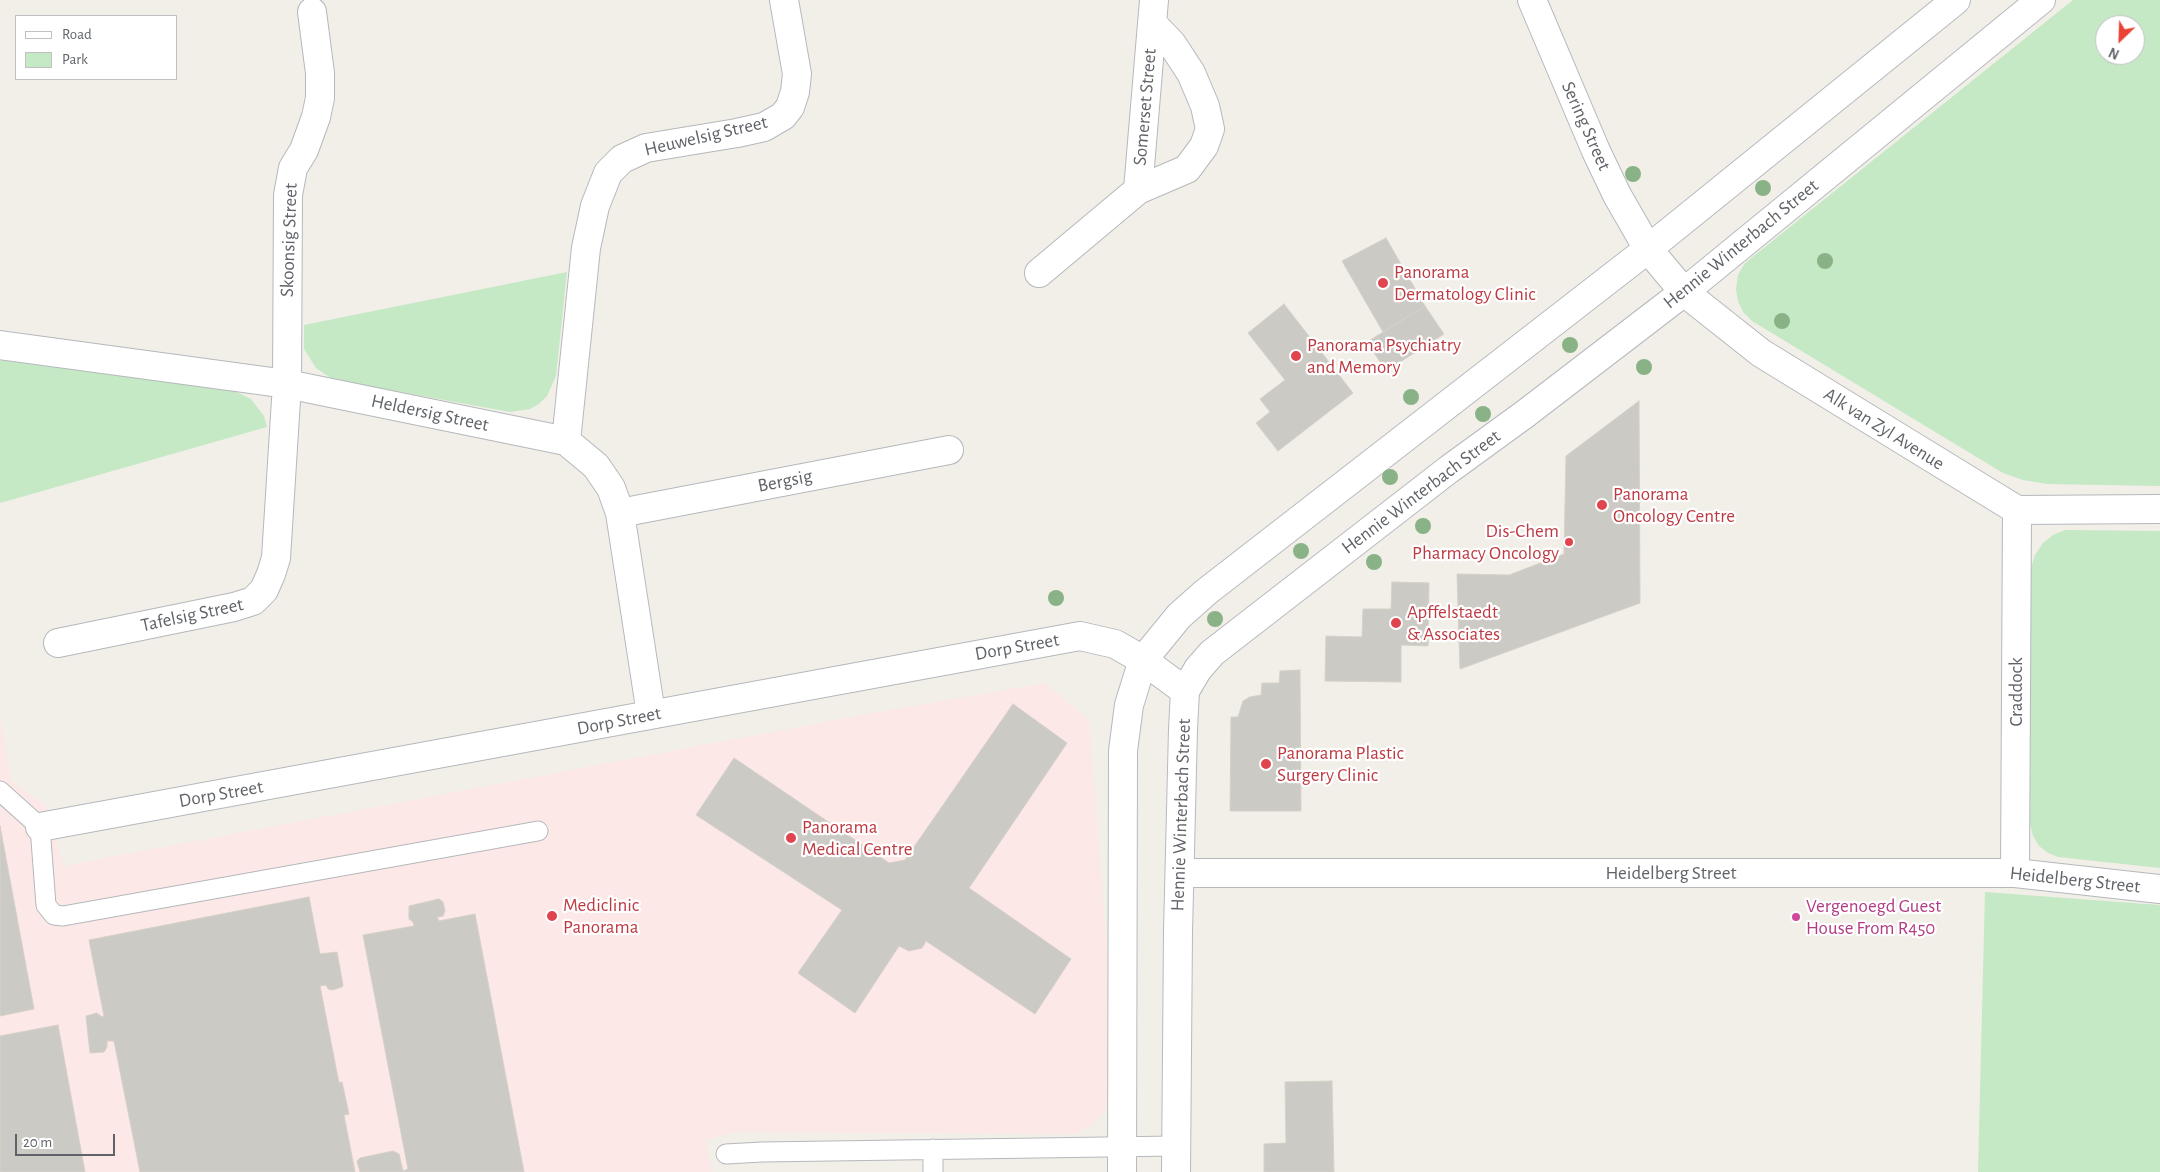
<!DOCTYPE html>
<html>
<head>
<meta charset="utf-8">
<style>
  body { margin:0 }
  #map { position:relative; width:2160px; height:1172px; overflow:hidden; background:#f1efe8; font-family:"Alegreya Sans",sans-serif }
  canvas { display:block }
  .legend { position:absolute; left:15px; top:15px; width:162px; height:65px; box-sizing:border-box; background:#fff; border:1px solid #bfc1c3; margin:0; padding:6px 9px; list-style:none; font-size:15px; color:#5f6368 }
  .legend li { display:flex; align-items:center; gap:10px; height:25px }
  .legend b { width:25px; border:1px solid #bfc1c3 }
  .north { position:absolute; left:2095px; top:15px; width:50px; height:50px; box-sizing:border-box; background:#fff; border:1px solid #bfc1c3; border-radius:50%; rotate:204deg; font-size:14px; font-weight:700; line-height:20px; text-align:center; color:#5f6368 }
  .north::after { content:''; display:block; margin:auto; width:18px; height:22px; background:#ea4335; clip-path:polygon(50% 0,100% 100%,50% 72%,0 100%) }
  .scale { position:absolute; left:15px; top:1134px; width:100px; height:22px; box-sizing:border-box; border:2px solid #5f6368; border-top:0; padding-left:6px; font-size:15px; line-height:18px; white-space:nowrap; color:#5f6368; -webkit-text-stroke:4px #fff; paint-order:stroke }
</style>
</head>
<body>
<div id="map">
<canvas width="2160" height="1172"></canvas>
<ul class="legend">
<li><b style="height:6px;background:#fff"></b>Road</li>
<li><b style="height:14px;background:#c5e8c5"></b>Park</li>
</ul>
<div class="north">N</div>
<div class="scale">20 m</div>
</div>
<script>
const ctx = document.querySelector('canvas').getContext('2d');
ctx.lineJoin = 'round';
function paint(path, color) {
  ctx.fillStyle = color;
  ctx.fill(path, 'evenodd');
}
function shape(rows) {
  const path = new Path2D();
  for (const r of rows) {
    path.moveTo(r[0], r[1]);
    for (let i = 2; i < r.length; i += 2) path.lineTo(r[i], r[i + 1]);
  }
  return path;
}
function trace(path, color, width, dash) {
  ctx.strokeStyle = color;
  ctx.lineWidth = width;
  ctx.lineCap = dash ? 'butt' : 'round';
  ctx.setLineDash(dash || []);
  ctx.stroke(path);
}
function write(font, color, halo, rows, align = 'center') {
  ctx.font = font + ' "Alegreya Sans",sans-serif';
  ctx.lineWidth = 4.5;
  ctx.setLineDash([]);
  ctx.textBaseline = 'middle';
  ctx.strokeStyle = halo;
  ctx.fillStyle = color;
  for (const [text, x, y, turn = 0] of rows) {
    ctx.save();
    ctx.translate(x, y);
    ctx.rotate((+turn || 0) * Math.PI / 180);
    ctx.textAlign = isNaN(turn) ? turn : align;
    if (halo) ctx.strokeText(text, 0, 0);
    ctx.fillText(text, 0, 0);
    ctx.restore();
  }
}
const medical = shape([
  [1045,683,1089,720,1108,966,1108,1100,1104,1111,1092,1125,1082,1131,1072,1134,735,1132,706,1140,712,1172,0,1172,0,717,11,781,49,808,63,866,889,710]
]);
const green = shape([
  [2073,0,2160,0,2160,486,2047,484,2023,480,2003,473,1752,321,1743,312,1738,301,1736,289,1738,275,1745,263],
  [2105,25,2135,25,2135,55,2105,55],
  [567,272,556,376,547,396,539,404,530,409,510,412,334,380,316,368,304,349,304,325],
  [0,360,232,390,251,399,264,416,267,427,0,503],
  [2065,530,2160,531,2160,868,2058,857,2048,853,2039,846,2033,836,2030,824,2031,568,2035,555,2043,543,2053,535],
  [1985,892,2160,905,2160,1172,1978,1172]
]);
const building = shape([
  [1386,238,1425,306,1383,332,1342,261,1386,238],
  [1284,304,1353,393,1278,451,1256,423,1270,412,1260,399,1285,380,1248,333,1284,304],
  [1425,306,1444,334,1386,371,1367,342,1425,306],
  [1639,401,1640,603,1460,669,1457,574,1509,575,1564,554,1566,456,1639,401],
  [1392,582,1429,583,1428,646,1401,645,1401,682,1325,681,1326,636,1362,637,1363,609,1391,609,1392,582],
  [1300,670,1301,811,1230,811,1231,717,1238,717,1243,701,1250,697,1261,695,1262,683,1279,683,1280,671,1300,670],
  [1013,704,1067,743,969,888,1071,959,1035,1014,926,941,922,948,909,951,899,946,855,1013,798,973,842,910,696,815,734,758,889,863,905,860,1013,704],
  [0,826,34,1009,0,1016,0,826],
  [309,897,320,954,337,952,343,985,342,987,332,990,328,989,326,985,320,986,339,1083,342,1082,349,1114,344,1115,355,1172,140,1172,114,1041,107,1041,107,1047,104,1052,90,1053,86,1016,97,1013,102,1017,104,1016,89,940,309,897],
  [439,899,443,902,445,911,443,916,437,917,439,921,475,914,524,1172,360,1172,357,1161,360,1158,393,1151,399,1154,403,1171,408,1169,363,935,414,926,413,922,409,919,409,906,439,899],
  [58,1025,85,1172,0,1172,0,1036,58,1025],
  [1332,1081,1334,1172,1264,1172,1264,1144,1286,1143,1285,1082,1332,1081]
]);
const lane = shape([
  [0,791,40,827,46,905,54,915,63,916,538,831],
  [933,1149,933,1172],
  [726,1154,762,1152,1175,1146]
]);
const street = shape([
  [1532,0,1596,151,1617,195,1648,249,1684,292,1761,353,2017,510,2160,509],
  [1138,190,1187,169,1204,146,1210,129,1205,106,1191,73,1172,44,1152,23],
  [1039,273,1138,190,1154,0],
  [0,345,287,384,566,441,596,466,611,488,620,513,651,714],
  [566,441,586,248,595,206,608,173,622,159,646,148,737,133,764,127,783,116,790,107,795,92,797,74,784,0],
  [620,513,949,450],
  [58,643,234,607,253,601,264,590,271,574,276,558,287,384,288,195,293,168,304,150,316,117,320,98,320,73,312,12],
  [40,827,1080,636,1115,644,1143,660,1185,691],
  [1181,873,2015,873,2160,889],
  [2015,873,2017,510]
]);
const secondary = shape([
  [1122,1172,1123,751,1129,705,1143,660,1179,616,1206,592,1648,249,1956,0],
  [1176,1172,1178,932,1183,729,1185,691,1198,669,1212,653,1448,470,1525,414,1684,292,2041,0]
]);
const trees = [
  [1633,174],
  [1763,188],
  [1825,261],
  [1782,321],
  [1570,345],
  [1644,367],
  [1411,397],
  [1483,414],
  [1390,477],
  [1423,526],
  [1301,551],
  [1374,562],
  [1056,598],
  [1215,619]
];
const markers = [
  [1383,283,6,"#e0444e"],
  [1296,356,6,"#e0444e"],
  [1602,505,6,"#e0444e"],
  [1569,542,5,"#e0444e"],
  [1396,623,6,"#e0444e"],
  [1266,764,6,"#e0444e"],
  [791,838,6,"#e0444e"],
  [552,916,6,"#e0444e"],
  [1796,917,5,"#d1479c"]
];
const streetNames = [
  ["Somerset Street",1145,107,-85],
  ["Sering Street",1586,126,66],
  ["Heuwelsig Street",706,136,-13],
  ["Skoonsig Street",289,240,-88],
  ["Hennie Winterbach Street",1741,244,-39],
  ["Heldersig Street",430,413,12],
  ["Alk van Zyl Avenue",1884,429,32],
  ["Bergsig",785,481,-11],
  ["Hennie Winterbach Street",1421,492,-37],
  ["Tafelsig Street",192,615,-12],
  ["Dorp Street",1017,647,-10],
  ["Craddock",2016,692,-90],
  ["Dorp Street",619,721,-11],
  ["Dorp Street",221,794,-10],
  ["Hennie Winterbach Street",1181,815,-88],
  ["Heidelberg Street",1671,873],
  ["Heidelberg Street",2075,880,6]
];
const healthNames = [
  ["Panorama",1394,272],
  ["Dermatology Clinic",1394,294],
  ["Panorama Psychiatry",1307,345],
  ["and Memory",1307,367],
  ["Panorama",1613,494],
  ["Oncology Centre",1613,516],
  ["Dis-Chem",1559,531,"right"],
  ["Pharmacy Oncology",1559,553,"right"],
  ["Apffelstaedt",1407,612],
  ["& Associates",1407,634],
  ["Panorama Plastic",1277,753],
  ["Surgery Clinic",1277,775],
  ["Panorama",802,827],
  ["Medical Centre",802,849],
  ["Mediclinic",563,905],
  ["Panorama",563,927]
];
const hotelNames = [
  ["Vergenoegd Guest",1806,906],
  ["House From R450",1806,928]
];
paint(medical, '#fce8e6');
paint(green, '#c5e8c5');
paint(building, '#cccac5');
trace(building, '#d6d1c6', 1);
trace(lane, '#b5b8bc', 21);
trace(street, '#b5b8bc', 30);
trace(secondary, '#b6babf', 30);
trace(lane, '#fff', 19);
trace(street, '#fff', 28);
trace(secondary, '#fff', 28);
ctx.fillStyle = '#89b387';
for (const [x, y] of trees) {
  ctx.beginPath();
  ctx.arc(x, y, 8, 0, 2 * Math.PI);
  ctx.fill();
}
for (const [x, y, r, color] of markers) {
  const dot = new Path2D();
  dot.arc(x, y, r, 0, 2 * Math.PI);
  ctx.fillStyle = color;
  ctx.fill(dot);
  trace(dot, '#fff', 2);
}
write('19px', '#5f6368', '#fff', streetNames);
write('19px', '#be3a42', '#fff', healthNames, 'left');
write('19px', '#b23c85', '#fff', hotelNames, 'left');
</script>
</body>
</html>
